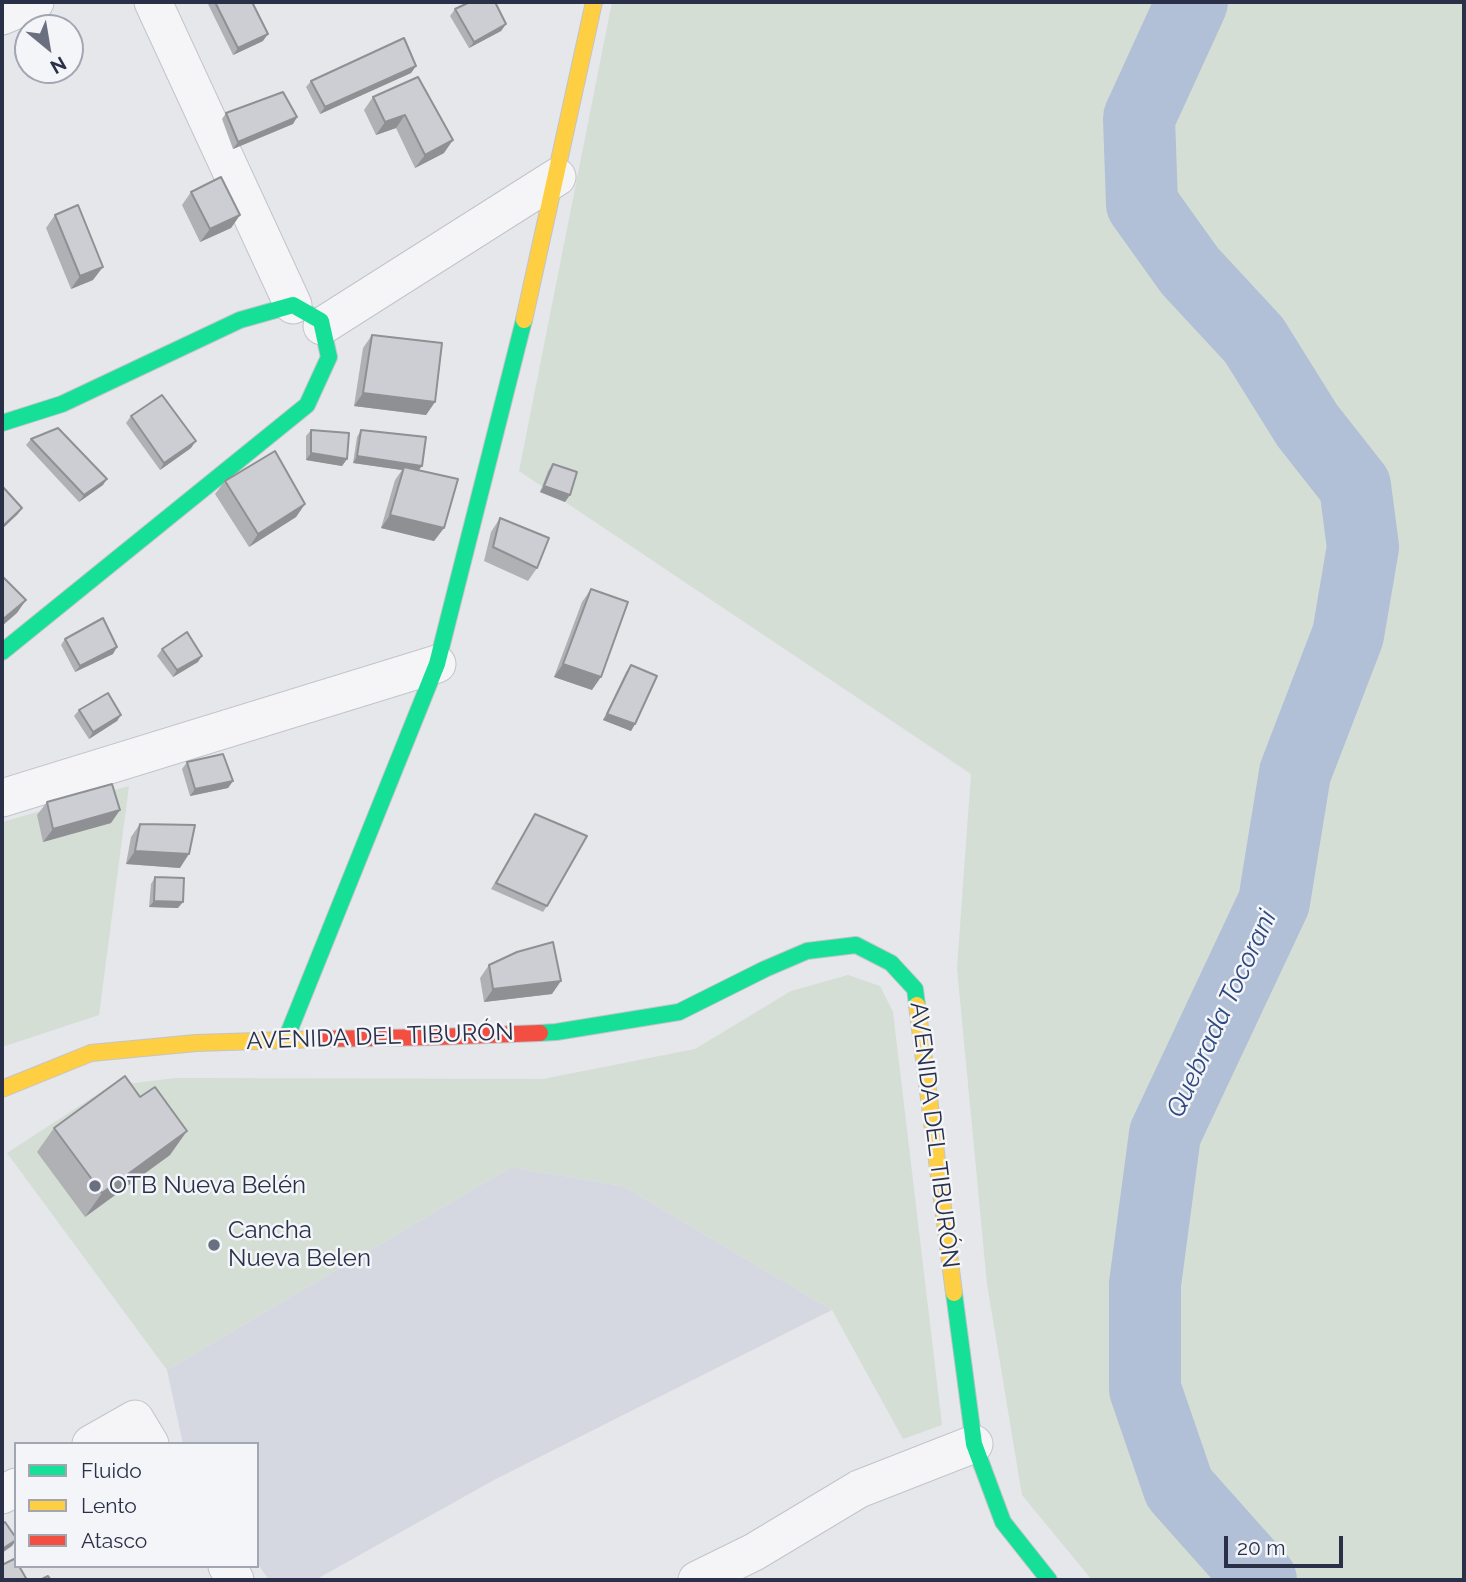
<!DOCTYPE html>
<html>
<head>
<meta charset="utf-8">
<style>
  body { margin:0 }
  #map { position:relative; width:1466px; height:1582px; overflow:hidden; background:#e5e7eb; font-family:Raleway,sans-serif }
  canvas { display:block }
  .frame { position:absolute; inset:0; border:4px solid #293047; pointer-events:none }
  .legend { position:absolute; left:14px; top:1442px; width:245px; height:126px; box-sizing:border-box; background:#f3f5f9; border:2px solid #a2a6b2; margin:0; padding:9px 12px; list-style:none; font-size:21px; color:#293047 }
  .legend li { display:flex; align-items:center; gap:14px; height:35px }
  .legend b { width:35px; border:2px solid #a2a6b2 }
  .north { position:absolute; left:14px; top:14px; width:70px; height:70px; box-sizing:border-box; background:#f3f5f9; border:2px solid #a2a6b2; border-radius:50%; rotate:150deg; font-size:19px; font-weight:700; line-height:28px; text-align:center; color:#293047 }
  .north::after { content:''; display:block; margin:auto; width:24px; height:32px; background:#6b7080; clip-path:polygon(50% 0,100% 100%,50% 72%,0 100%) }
  .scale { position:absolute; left:1224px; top:1536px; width:119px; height:32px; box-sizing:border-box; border:4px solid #293047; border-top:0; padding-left:9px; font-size:21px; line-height:24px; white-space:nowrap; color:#293047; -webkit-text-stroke:5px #f3f5f9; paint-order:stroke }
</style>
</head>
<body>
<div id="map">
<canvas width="1466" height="1582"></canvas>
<div class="frame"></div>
<ul class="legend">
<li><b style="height:9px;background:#16e098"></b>Fluido</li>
<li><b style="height:9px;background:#ffcf43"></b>Lento</li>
<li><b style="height:9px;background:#f24e42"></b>Atasco</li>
</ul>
<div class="north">N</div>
<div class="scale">20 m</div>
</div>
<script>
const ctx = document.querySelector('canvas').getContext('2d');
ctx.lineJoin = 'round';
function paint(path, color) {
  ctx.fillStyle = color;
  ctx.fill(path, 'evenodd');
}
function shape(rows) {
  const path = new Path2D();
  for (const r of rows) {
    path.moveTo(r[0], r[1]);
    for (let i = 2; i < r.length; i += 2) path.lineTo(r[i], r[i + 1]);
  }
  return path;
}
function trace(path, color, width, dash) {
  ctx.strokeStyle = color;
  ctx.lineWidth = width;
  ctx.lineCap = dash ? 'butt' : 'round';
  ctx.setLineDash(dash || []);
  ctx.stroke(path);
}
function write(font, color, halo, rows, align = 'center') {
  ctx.font = font + ' Raleway,sans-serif';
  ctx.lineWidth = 5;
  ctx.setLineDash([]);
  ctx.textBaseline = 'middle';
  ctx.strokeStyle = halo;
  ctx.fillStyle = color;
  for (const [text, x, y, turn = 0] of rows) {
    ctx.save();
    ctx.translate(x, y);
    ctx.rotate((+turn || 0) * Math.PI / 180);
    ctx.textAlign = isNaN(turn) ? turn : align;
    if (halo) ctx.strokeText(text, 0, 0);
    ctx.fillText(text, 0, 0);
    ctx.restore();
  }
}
const built = shape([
  [511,1167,623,1186,832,1310,494,1480,315,1580,269,1580,257,1563,257,1444,183,1444,167,1370]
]);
const green = shape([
  [612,2,1464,2,1464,1580,1092,1580,1022,1495,987,1284,957,968,971,774,519,471],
  [129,786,99,1015,2,1047,2,822],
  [848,975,880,986,893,1012,942,1425,903,1439,832,1310,623,1186,511,1167,167,1370,7,1153,110,1086,175,1078,543,1079,695,1049,791,991]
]);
const river = shape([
  [1192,2,1139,118,1142,204,1190,271,1254,340,1307,425,1355,486,1363,547,1348,635,1295,773,1274,902,1165,1134,1145,1284,1145,1389,1179,1488,1261,1580]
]);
const street = shape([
  [153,2,293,305],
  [2,16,35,2],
  [322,326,557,177],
  [2,798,437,664],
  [91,1444,135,1419,150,1444],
  [2,1495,16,1487],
  [227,1566,235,1580],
  [697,1580,754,1552,859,1489,974,1444]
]);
const fast = shape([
  [2,423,62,404,240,320,293,305,321,321,329,357,307,405,2,652],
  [540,1033,556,1032,679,1012,765,969,807,951,856,945,891,963,915,989,917,1005],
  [286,1039,437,664,524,320],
  [954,1293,974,1444,1003,1522,1049,1580]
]);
const slow = shape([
  [524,320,594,2],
  [917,1005,954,1293],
  [2,1089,91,1053,196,1043,320,1039]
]);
const jam = shape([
  [320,1039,436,1037,540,1033]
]);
const wall = shape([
  [207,2,252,2,263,41,233,55],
  [455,9,506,24,501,31,469,48,450,16],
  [416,66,411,73,320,114,306,87,311,81],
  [418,77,444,153,415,168,396,128,376,135,364,110,373,97],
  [226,113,297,117,293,124,233,149,222,119],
  [191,192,240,215,231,228,200,242,182,205],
  [55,215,93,280,71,289,46,228],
  [372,335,435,402,426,415,354,406,363,348],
  [131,416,191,448,160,470,126,423],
  [311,430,347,459,342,466,306,460,306,436],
  [361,430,422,466,419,470,444,528,434,541,381,528,395,480,402,470,353,463,357,437],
  [31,439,103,485,79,502,26,445],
  [553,464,565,502,540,492,548,471],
  [225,481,305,504,296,517,249,547,215,494],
  [500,518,537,568,528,581,484,561,491,532],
  [591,589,592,690,554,677,582,602],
  [65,639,113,654,75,672,61,645],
  [162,649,198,662,173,677,157,656],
  [631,665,635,724,631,731,603,720,626,672],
  [79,710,121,715,117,721,89,739,74,716],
  [187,762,233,781,228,788,190,796,182,769],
  [47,802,111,823,43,842,37,815],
  [535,814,547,906,543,912,491,889],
  [140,824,180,868,126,864,131,837],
  [155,877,178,908,149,907,151,884],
  [489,965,552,994,484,1002,480,978],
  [54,1128,170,1155,85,1217,37,1152]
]);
const shadedWall = shape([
  [506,24,501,31,469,48,474,42],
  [268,34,263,41,233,55,238,48],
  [416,66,411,73,320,114,325,107],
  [405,115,396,128,376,135,385,122],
  [297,117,293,124,233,149,238,142],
  [453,140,444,153,415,168,425,155],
  [240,215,231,228,200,242,210,229],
  [103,267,93,280,71,289,80,276],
  [363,393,435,402,426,415,354,406],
  [196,441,191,448,160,470,164,463],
  [311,453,347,459,342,466,306,460],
  [357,456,422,466,417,472,404,467,402,470,353,463],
  [107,479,103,485,79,502,84,495],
  [544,486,570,495,565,502,540,492],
  [305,504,296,517,249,547,258,534],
  [22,508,18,514,2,529,2,527],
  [390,515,444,528,434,541,381,528],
  [26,600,17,613,2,626,2,620],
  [117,647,113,654,75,672,80,666],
  [202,656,198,662,173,677,177,670],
  [563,664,601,677,592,690,554,677],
  [607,714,635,724,631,731,603,720],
  [121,715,117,721,89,739,93,732],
  [233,781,228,788,190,796,195,789],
  [120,810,111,823,43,842,53,829],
  [135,851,189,854,180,868,126,864],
  [154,901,183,902,178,908,149,907],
  [561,981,552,994,484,1002,493,989],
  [187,1131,170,1155,85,1217,102,1193],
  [16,1540,12,1546,2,1553,2,1549]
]);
const building = shape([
  [215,2,252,2,268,34,238,48,215,2],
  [470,2,495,2,506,24,474,42,455,9,470,2],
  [404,38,416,66,325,107,311,81,404,38],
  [418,77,453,140,425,155,405,115,385,122,373,97,418,77],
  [283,92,297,117,238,142,226,113,283,92],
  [221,177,240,215,210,229,191,192,221,177],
  [78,205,103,267,80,276,55,215,78,205],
  [372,335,442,343,435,402,363,393,372,335],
  [162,395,196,441,164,463,131,416,162,395],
  [58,428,107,479,84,495,31,439,58,428],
  [311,430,349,433,347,459,311,453,311,430],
  [361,430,426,437,422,466,357,456,361,430],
  [275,451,305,504,258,534,225,481,275,451],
  [553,464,577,472,570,495,544,486,553,464],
  [404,467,458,479,444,528,390,515,404,467],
  [2,486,22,508,2,527,2,486],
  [500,518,549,538,537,568,493,547,500,518],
  [2,576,26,600,2,620,2,576],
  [591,589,628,602,601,677,563,664,591,589],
  [103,618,117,647,80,666,65,639,103,618],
  [187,632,202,656,177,670,162,649,187,632],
  [631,665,657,676,635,724,607,714,631,665],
  [108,693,121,715,93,732,79,710,108,693],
  [223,754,233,781,195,789,187,762,223,754],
  [112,784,120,810,53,829,47,802,112,784],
  [535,814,587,836,547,906,496,883,535,814],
  [140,824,195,825,189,854,135,851,140,824],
  [155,877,184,878,183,902,154,901,155,877],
  [553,942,561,981,493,989,489,965,517,952,553,942],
  [125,1076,140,1097,155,1087,187,1131,102,1193,54,1128,125,1076],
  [5,1522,16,1538,16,1540,2,1549,2,1524,5,1522],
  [14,1559,16,1561,16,1566,19,1566,27,1580,2,1580,2,1565,14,1559],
  [48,1576,51,1580,40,1580,48,1576]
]);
const markers = [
  [95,1186,7,"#6b7080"],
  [214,1245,7,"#6b7080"]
];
const streetNames = [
  ["AVENIDA DEL TIBURÓN",380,1037,-2],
  ["AVENIDA DEL TIBURÓN",934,1135,83]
];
const poiNames = [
  ["OTB Nueva Belén",109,1186],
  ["Cancha",228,1231],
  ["Nueva Belen",228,1259]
];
const waterNames = [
  ["Quebrada Tocorani",1222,1014,-65]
];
paint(built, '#d5d8e0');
paint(green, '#d4ded5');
trace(river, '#b1bfd7', 72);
trace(street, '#c2c4c9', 39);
trace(fast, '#c2c4c9', 18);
trace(slow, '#c2c4c9', 18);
trace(jam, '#c2c4c9', 18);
trace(street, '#f5f5f7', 37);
trace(fast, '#16e098', 16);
trace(slow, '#ffcf43', 16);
trace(jam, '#f24e42', 16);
paint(wall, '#afb1b5');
paint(shadedWall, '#8f9094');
paint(building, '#ccced3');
trace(building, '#8f9094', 2);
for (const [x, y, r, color] of markers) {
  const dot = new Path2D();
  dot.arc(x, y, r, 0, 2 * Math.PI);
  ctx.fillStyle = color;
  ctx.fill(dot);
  trace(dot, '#f3f5f9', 2.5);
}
write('24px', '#293047', '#f3f5f9', streetNames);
write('24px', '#293047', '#f3f5f9', poiNames, 'left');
write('italic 26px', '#2e497f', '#f3f5f9', waterNames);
</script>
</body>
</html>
